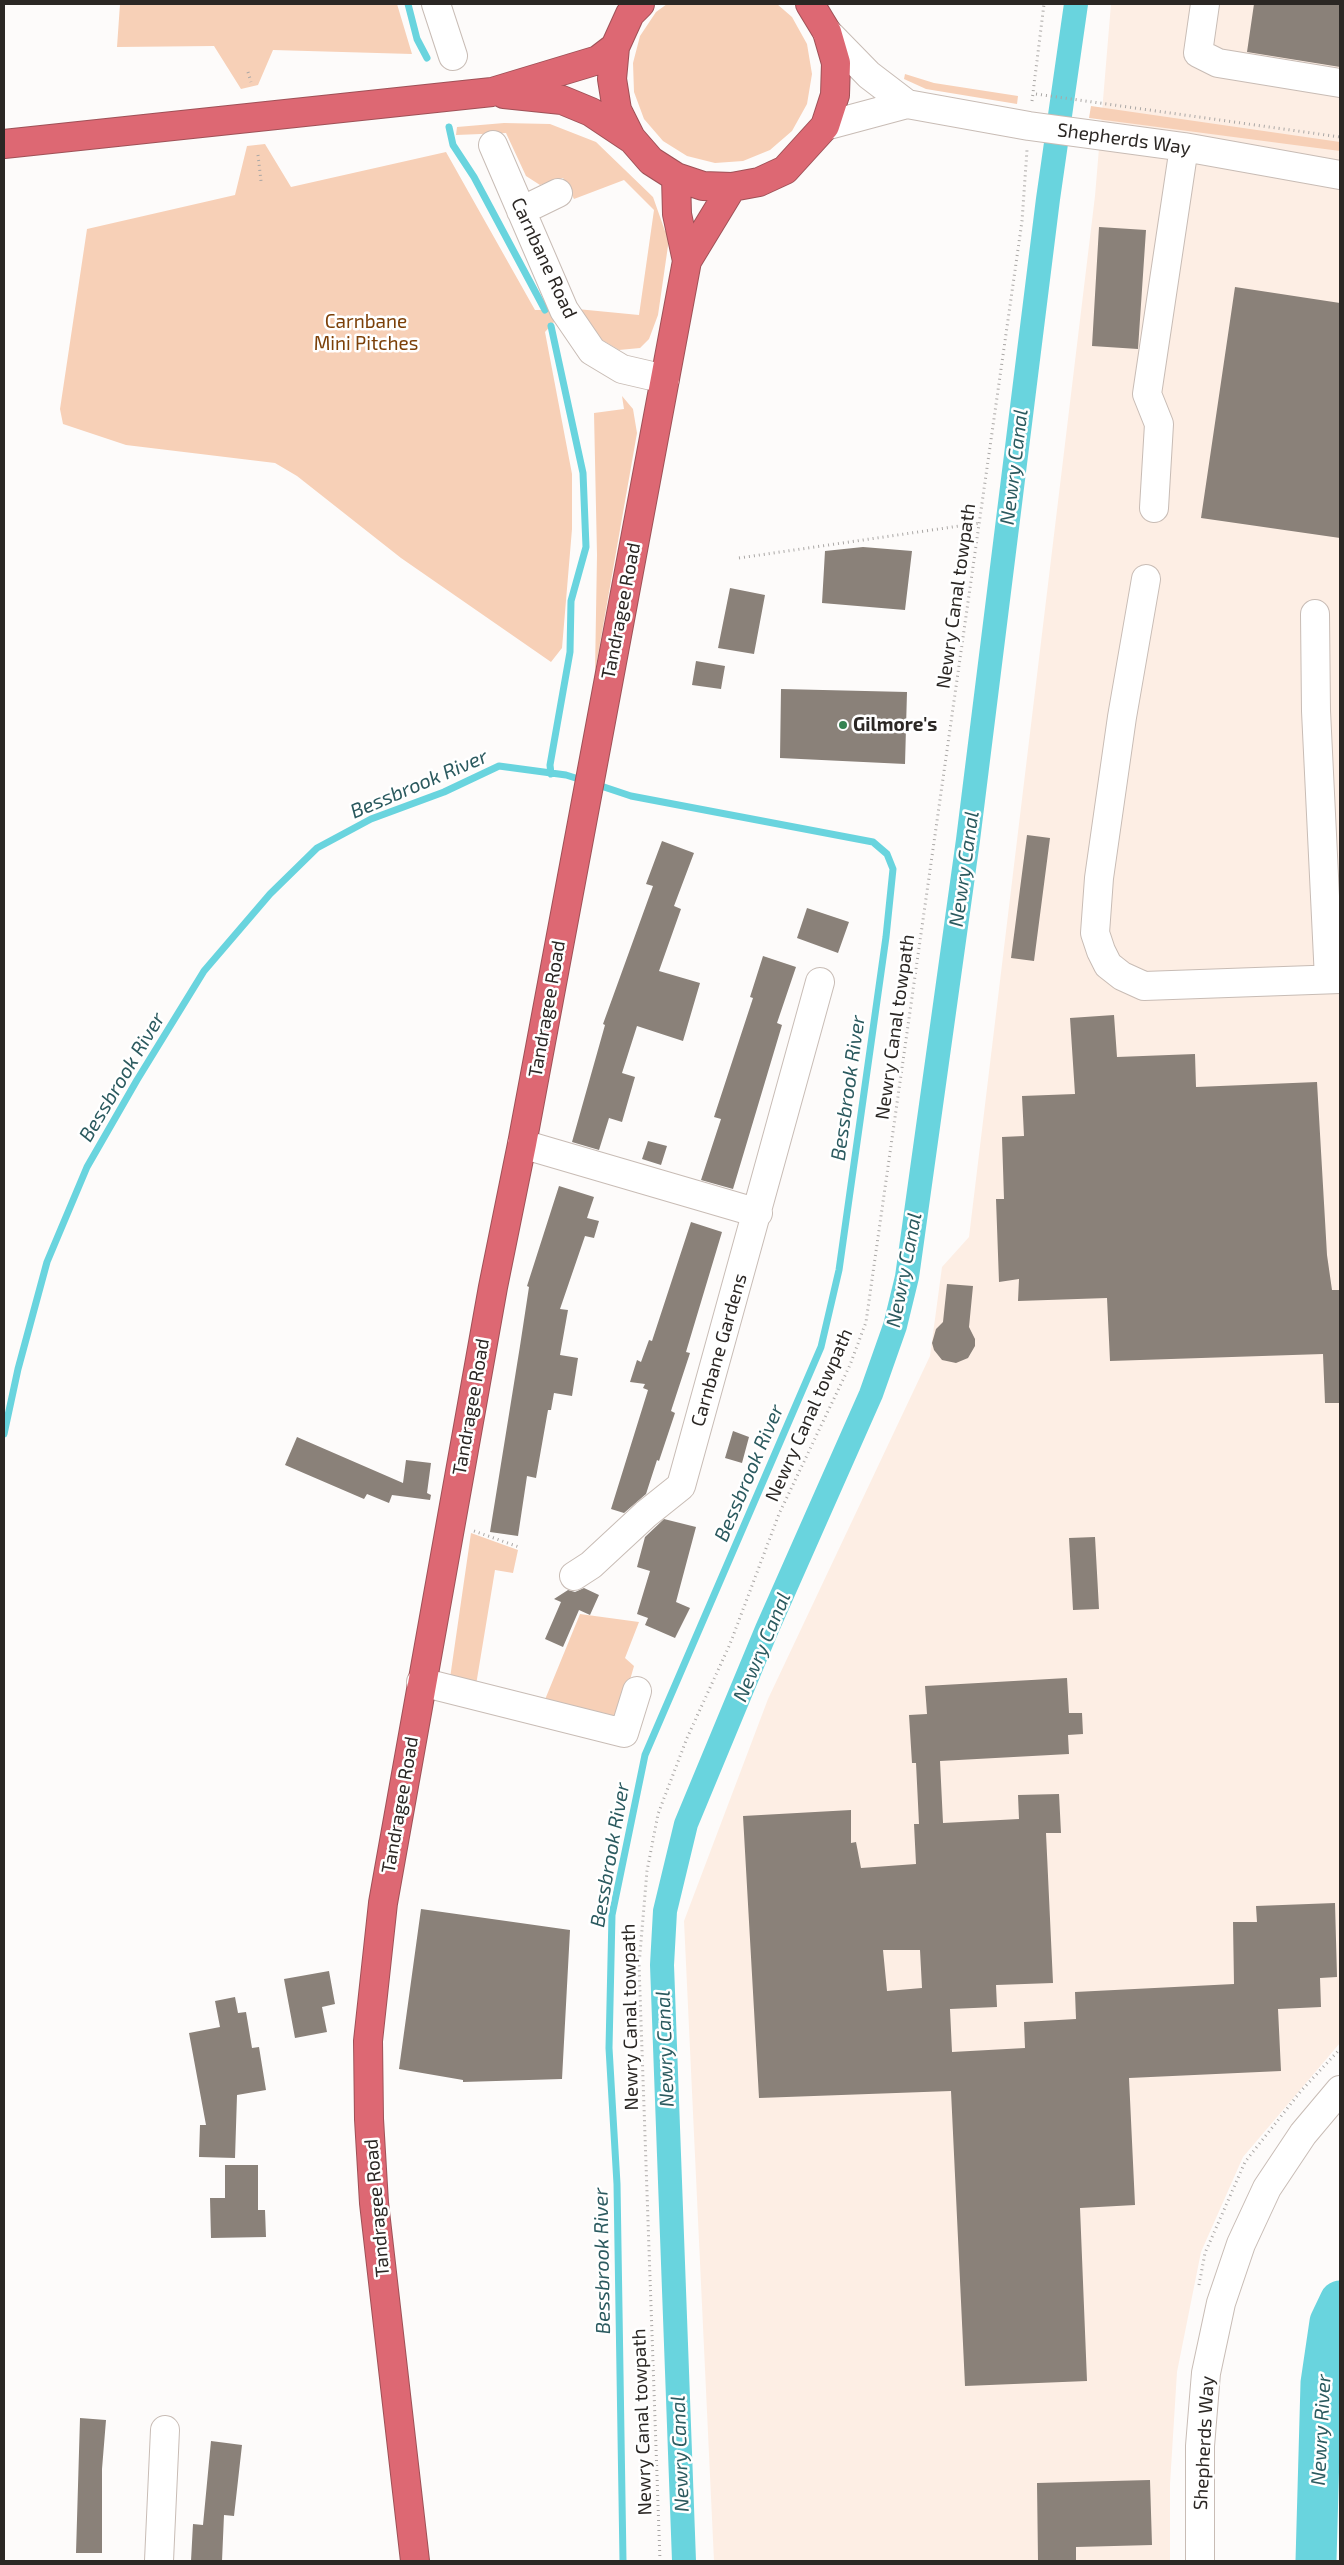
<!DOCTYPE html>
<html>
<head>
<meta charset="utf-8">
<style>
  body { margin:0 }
  #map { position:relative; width:1344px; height:2565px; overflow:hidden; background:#fdfbfa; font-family:"Exo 2",sans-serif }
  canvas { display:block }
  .frame { position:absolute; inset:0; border:5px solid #2b2724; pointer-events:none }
</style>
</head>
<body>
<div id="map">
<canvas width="1344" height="2565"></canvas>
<div class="frame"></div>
</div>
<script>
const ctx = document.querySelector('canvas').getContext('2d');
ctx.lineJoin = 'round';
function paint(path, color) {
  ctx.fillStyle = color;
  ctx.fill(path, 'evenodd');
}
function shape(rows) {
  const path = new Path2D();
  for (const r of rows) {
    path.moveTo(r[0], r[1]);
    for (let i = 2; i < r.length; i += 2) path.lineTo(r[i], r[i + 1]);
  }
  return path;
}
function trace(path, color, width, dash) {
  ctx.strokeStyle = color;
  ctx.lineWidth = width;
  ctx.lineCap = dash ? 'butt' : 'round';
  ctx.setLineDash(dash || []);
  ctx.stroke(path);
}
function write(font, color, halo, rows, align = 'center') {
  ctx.font = font + ' "Exo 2",sans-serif';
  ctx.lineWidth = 5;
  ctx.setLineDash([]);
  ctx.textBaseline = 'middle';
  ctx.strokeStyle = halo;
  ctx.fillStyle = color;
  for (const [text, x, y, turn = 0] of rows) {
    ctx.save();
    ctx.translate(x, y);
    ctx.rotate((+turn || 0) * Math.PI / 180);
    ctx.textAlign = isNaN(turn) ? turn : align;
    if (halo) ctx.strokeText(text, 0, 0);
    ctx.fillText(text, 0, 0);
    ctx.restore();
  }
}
const built = shape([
  [1111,4,1340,4,1340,2043,1243,2157,1201,2252,1177,2372,1170,2484,1170,2561,714,2561,684,1921,768,1699,930,1356,942,1267,969,1237,1095,196]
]);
const green = shape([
  [120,4,397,4,412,54,273,50,258,85,241,89,214,46,117,47],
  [667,4,777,4,792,17,807,44,812,74,807,104,792,131,770,150,743,161,715,163,687,156,663,141,644,119,634,92,633,63,640,36,656,12],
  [905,74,934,83,1018,96,1017,104,926,89,904,79],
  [1091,106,1340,142,1340,151,1089,118],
  [504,123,550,124,596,142,653,197,665,231,670,232,658,315,649,339,640,348,619,350,597,337,577,309,639,315,654,210,624,180,574,199,563,178,540,185,526,176,506,133,456,135,457,127],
  [265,144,291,187,446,152,535,310,551,310,554,322,545,332,572,474,572,529,562,648,551,662,401,558,297,476,275,463,126,445,63,424,60,409,87,229,235,195,247,146],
  [622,396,633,409,637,433,595,672,597,555,594,413,624,409],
  [471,1533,518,1550,513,1573,495,1570,476,1685,450,1678],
  [580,1614,639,1622,625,1658,634,1666,620,1715,604,1720,544,1702]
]);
const stream = shape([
  [408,4,417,39,427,58],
  [449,127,453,145,474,177,545,310],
  [551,774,550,765,570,652,571,601,586,547,583,473,551,326],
  [595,784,631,796,873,842,887,854,893,869,886,937,839,1270,821,1347,645,1755,612,1915,609,2048,617,2184,623,2561],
  [4,1434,18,1369,47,1262,87,1167,137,1080,204,971,270,894,317,848,371,819,444,792,499,766,566,775,585,781]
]);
const canal = shape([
  [684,2561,662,1965,665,1911,686,1824,767,1629,871,1394,895,1326,907,1277,968,840,1048,199,1076,4]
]);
const river = shape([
  [1316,2561,1321,2383,1330,2322,1340,2301]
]);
const building = shape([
  [1254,4,1340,4,1340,67,1247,52],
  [1099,227,1146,230,1138,349,1092,346],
  [1235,287,1340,303,1340,538,1201,518],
  [863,547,912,551,905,610,822,603,825,551],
  [730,588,765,595,754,654,718,648],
  [696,661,725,666,721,689,692,685],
  [781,689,907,692,905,764,780,758],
  [1027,835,1050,838,1034,961,1011,958],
  [662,841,694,853,674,906,681,909,659,971,700,983,683,1041,637,1026,622,1073,635,1077,622,1122,609,1118,599,1150,572,1142,605,1025,603,1024,653,886,646,884],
  [807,908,849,922,838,953,797,938],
  [763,956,796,967,777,1023,782,1025,733,1189,701,1180,721,1119,714,1117,753,998,750,997],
  [1114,1015,1117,1057,1195,1054,1196,1087,1317,1082,1327,1255,1332,1290,1340,1290,1340,1403,1325,1403,1323,1354,1110,1361,1107,1298,1018,1301,1019,1279,999,1282,996,1199,1004,1199,1002,1137,1024,1136,1022,1096,1075,1094,1070,1018],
  [648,1141,667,1146,661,1165,642,1159],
  [559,1186,594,1197,587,1218,599,1221,594,1238,585,1236,560,1309,568,1310,560,1355,578,1358,572,1396,554,1393,551,1410,548,1410,536,1478,527,1476,518,1536,490,1532,520,1346,529,1287,527,1286],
  [691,1222,722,1232,686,1352,690,1353,671,1411,675,1413,659,1461,657,1460,646,1494,624,1513,611,1509,648,1390,643,1388,645,1384,630,1382,637,1360,641,1362,649,1340,652,1341],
  [947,1284,973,1286,969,1327,975,1339,975,1346,968,1358,956,1363,942,1360,934,1350,932,1343,936,1329,943,1322],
  [733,1431,749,1437,742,1463,725,1458],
  [297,1437,403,1483,406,1460,431,1463,427,1493,431,1495,430,1500,392,1495,389,1503,367,1494,364,1499,285,1465],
  [664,1519,696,1527,676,1602,690,1608,675,1638,645,1625,648,1618,637,1614,650,1571,637,1567,645,1537],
  [1095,1537,1099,1609,1073,1610,1069,1538],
  [584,1588,599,1595,590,1615,579,1610,563,1647,545,1639,561,1602,554,1599,568,1590,575,1592],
  [1067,1678,1069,1713,1082,1713,1083,1734,1068,1735,1069,1754,940,1761,943,1823,1019,1819,1018,1795,1059,1794,1061,1833,1046,1833,1053,1983,996,1985,997,2007,950,2009,952,2052,1025,2048,1024,2022,1076,2019,1075,1992,1234,1984,1233,1922,1257,1922,1256,1906,1335,1903,1337,1977,1320,1978,1321,2007,1278,2009,1281,2071,1129,2078,1135,2205,1080,2208,1087,2381,965,2386,951,2091,759,2098,743,1816,851,1810,851,1843,856,1842,861,1868,916,1864,914,1824,919,1824,916,1763,912,1763,909,1715,927,1714,925,1686],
  [883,1950,920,1950,922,1988,887,1991],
  [421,1909,570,1930,562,2079,463,2082,463,2080,399,2069],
  [329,1971,335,2004,322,2007,327,2032,295,2038,284,1979],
  [235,1997,238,2013,246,2012,252,2048,259,2047,266,2090,237,2095,235,2158,199,2157,200,2125,206,2125,189,2033,220,2027,215,2001],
  [225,2165,258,2165,258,2210,265,2210,266,2237,211,2238,210,2198,225,2198],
  [80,2418,106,2420,102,2469,102,2553,76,2553],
  [211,2441,242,2445,234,2516,224,2515,222,2561,191,2561,193,2524,203,2525],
  [1150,2480,1152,2545,1076,2547,1076,2561,1038,2561,1037,2483]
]);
const path = shape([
  [248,72,251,82],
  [1036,94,1340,137],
  [1032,101,1044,4],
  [258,155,261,181],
  [739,558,980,523],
  [474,1531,519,1547],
  [1199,2285,1205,2253,1245,2162,1301,2091,1340,2049],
  [660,2561,639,1965,647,1871,658,1814,687,1738,730,1644,779,1514,850,1365,866,1322,1022,221,1027,150]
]);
const minor = shape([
  [436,4,453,56],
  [1205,4,1198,53,1218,63,1340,83],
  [827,32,869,75,907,104],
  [825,126,907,104,1029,126,1184,147,1340,175],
  [493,145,564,310,592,351,622,369,665,379],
  [521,211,558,193],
  [1154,508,1159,424,1147,394,1184,147],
  [1146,579,1122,717,1099,878,1095,933,1101,951,1108,965,1122,976,1144,986,1340,979],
  [1315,614,1316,711,1329,979],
  [522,1144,758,1213],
  [574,1576,591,1565,646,1514,681,1486,820,982],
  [421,1682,624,1733,637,1691],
  [159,2561,165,2430],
  [1200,2561,1200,2446,1206,2373,1221,2303,1241,2244,1267,2188,1303,2134,1340,2090]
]);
const highway = shape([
  [640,4,630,14,615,47,612,79,617,110,631,138,651,161,676,177,703,186,732,187,759,182,785,170,825,126,835,95,836,63,827,32,810,4],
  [504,94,562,100,591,112,630,138],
  [4,144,492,92,598,60,615,47],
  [676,177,677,214,687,261],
  [415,2561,374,2203,369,2119,368,2041,383,1903,493,1287,522,1144,687,261,732,187]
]);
const markers = [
  [843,725,5,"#368352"]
];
const streetNames = [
  ["Shepherds Way",1124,139,8],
  ["Carnbane Road",544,258,65],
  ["Newry Canal towpath",956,596,-82],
  ["Tandragee Road",621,611,-79],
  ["Tandragee Road",547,1009,-80],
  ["Newry Canal towpath",895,1027,-82],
  ["Carnbane Gardens",719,1350,-74],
  ["Tandragee Road",471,1407,-80],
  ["Newry Canal towpath",809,1415,-66],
  ["Tandragee Road",400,1805,-80],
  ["Newry Canal towpath",630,2017,-91],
  ["Tandragee Road",377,2208,-95],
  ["Newry Canal towpath",642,2422,-92],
  ["Shepherds Way",1204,2443,-87]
];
const parkNames = [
  ["Carnbane",366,322],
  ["Mini Pitches",366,344]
];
const poiNames = [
  ["Gilmore's",853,725]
];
const waterNames = [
  ["Newry Canal",1014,467,-83],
  ["Bessbrook River",419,784,-23],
  ["Newry Canal",964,869,-82],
  ["Bessbrook River",122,1077,-59],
  ["Bessbrook River",848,1088,-82],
  ["Newry Canal",904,1270,-79],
  ["Bessbrook River",749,1473,-67],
  ["Newry Canal",762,1647,-67],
  ["Bessbrook River",610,1855,-80],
  ["Newry Canal",665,2049,-92],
  ["Bessbrook River",602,2261,-91],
  ["Newry River",1321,2430,-87],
  ["Newry Canal",680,2454,-92]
];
paint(built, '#fdeee4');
paint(green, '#f7d0b7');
trace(stream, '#69d4de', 7);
trace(canal, '#69d4de', 24);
trace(river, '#69d4de', 41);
paint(building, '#8a8179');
trace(minor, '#c8bcb5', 30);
trace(highway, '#9f5157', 30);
trace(path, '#aaa7a5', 3, [1, 4]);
trace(minor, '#fff', 28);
trace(highway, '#dd6873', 28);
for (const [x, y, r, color] of markers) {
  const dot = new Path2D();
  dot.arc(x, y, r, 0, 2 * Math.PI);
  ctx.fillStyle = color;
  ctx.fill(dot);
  trace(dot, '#fff', 2);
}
write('19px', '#2b2724', '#fff', streetNames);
write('19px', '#7c4009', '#fff', parkNames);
write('bold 19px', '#2b2724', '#fff', poiNames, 'left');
write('italic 20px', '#2b5a5f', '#fff', waterNames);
</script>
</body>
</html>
